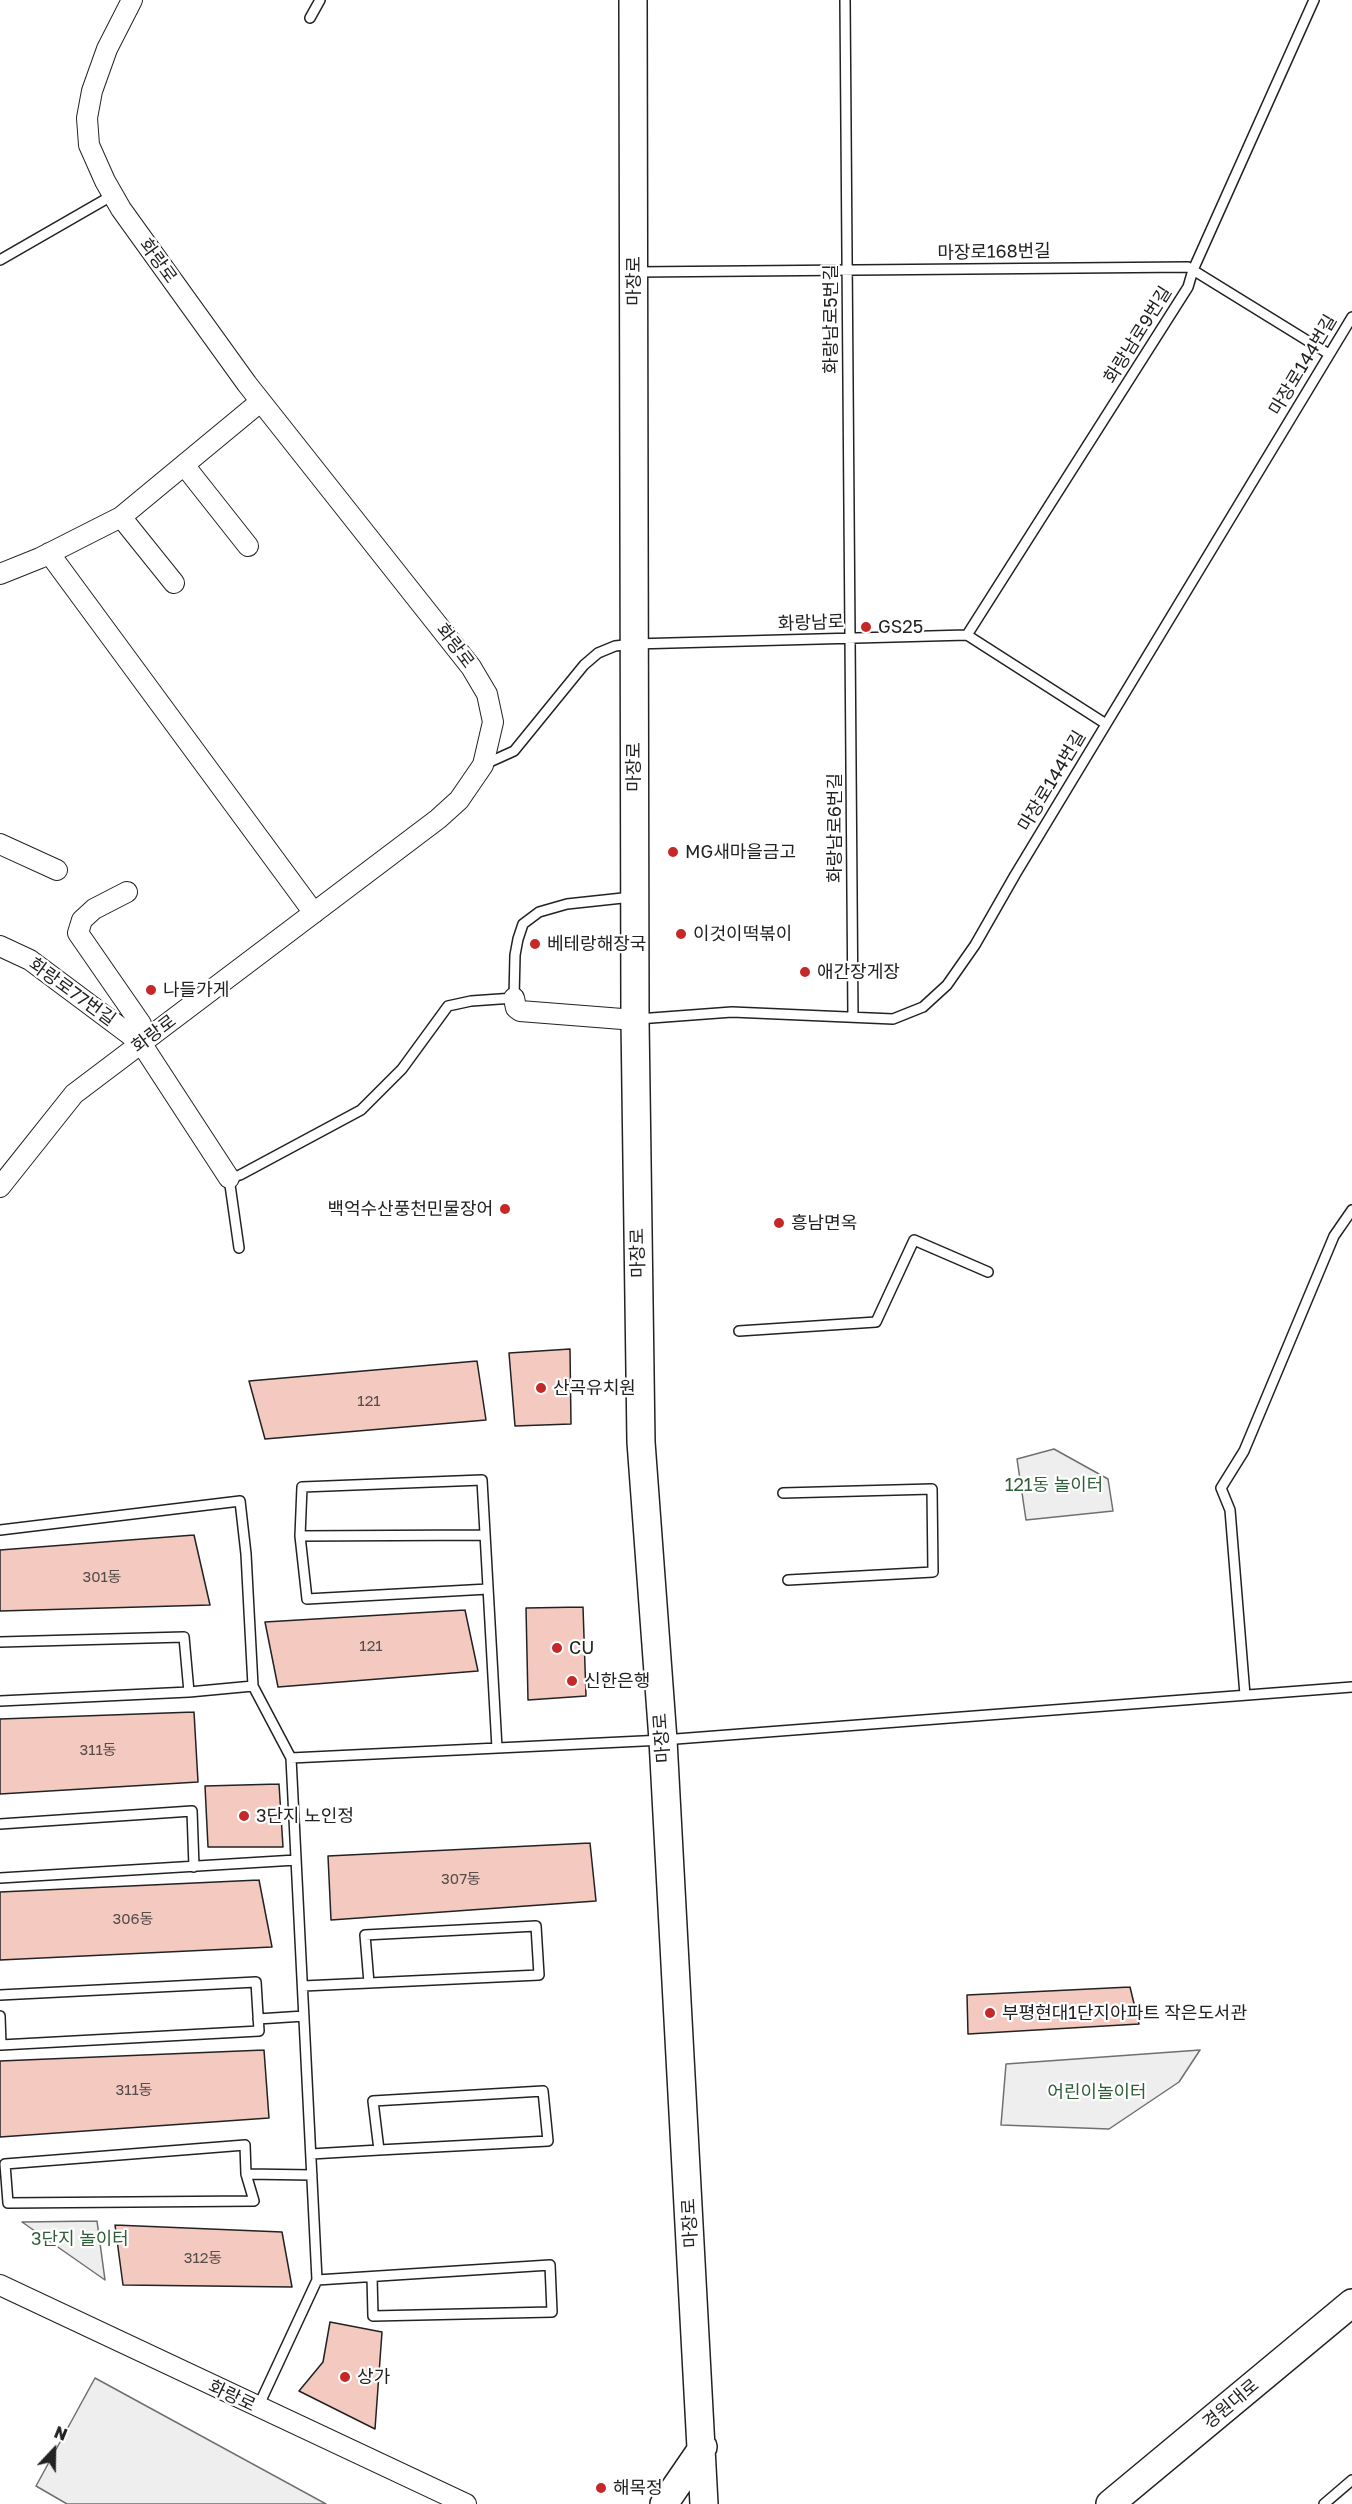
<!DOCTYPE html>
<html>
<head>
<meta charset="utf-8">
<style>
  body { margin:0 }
  #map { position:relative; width:1352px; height:2504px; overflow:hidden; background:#fff; font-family:"Golos Text",sans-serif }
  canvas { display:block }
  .north { position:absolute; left:24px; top:2420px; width:60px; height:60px; -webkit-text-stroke:4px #fff; paint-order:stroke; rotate:22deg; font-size:16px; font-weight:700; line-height:24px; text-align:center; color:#222 }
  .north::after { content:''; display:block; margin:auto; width:21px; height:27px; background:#222; clip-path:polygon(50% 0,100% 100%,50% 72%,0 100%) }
</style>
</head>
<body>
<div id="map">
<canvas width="1352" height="2504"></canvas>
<div class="north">N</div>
</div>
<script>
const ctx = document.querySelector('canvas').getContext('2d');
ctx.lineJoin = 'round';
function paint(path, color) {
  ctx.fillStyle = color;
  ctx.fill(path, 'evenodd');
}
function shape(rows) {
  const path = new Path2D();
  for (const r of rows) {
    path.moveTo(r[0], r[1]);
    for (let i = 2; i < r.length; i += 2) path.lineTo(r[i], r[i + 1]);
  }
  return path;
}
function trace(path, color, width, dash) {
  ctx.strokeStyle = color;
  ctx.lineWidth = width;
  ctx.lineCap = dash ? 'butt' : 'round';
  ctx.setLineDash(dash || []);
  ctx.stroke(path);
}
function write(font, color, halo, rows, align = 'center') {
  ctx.font = font + ' "Golos Text","Noto Sans KR",sans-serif';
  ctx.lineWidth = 4.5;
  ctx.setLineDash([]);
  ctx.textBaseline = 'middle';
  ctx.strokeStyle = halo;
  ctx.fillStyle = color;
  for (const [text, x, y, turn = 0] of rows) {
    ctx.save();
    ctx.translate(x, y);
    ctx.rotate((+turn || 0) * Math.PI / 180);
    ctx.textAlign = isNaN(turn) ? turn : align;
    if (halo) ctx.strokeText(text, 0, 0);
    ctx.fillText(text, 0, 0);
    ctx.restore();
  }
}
const green = shape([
  [1054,1449,1108,1479,1113,1511,1026,1520,1017,1459,1054,1449],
  [1200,2050,1179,2082,1109,2129,1001,2125,1006,2064,1200,2050],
  [97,2221,105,2280,22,2222,97,2221],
  [95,2378,326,2504,67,2504,36,2486,95,2378]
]);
const building = shape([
  [570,1349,571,1424,515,1426,509,1353,570,1349],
  [477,1361,486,1420,265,1439,249,1381,477,1361],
  [194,1535,210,1605,0,1611,0,1550,194,1535],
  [583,1607,586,1696,528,1700,526,1608,583,1607],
  [465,1610,478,1671,278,1687,265,1622,465,1610],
  [194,1712,198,1782,0,1794,0,1719,194,1712],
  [279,1784,283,1847,208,1847,205,1786,279,1784],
  [590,1843,596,1901,331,1920,328,1856,590,1843],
  [259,1880,272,1947,0,1960,0,1892,259,1880],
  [1130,1987,1139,2024,968,2034,967,1995,1130,1987],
  [264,2050,269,2118,0,2137,0,2061,264,2050],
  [115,2225,282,2232,292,2287,123,2285,115,2225],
  [330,2322,382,2332,375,2429,299,2391,323,2362,330,2322]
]);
const service = shape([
  [845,0,853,1017],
  [310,18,320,0],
  [0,260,113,195],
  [636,272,1188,267,1329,354],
  [967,635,1188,287,1193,270,1314,0],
  [483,765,514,751,584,665,598,653,615,646,634,644,967,635,1106,724],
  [638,1019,732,1012,893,1019,923,1007,947,985,975,945,1015,875,1352,317],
  [239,1248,229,1178,240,1175,361,1110,402,1069,448,1006,471,1001,514,998,515,955,518,939,523,924,539,912,567,904,632,897],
  [739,1331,876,1322,914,1240,988,1272],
  [783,1493,932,1489,933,1572,788,1580],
  [0,1530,240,1501,246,1554,253,1686,291,1758],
  [300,1536,485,1535],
  [488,1589,307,1599,300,1536,302,1487,482,1480,497,1748],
  [0,1642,184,1637,189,1692,0,1701],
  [189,1692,253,1686],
  [1245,1695,1230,1510,1221,1488,1244,1451,1334,1236,1352,1210],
  [0,1824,192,1811,194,1867],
  [0,1878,296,1860],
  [303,1986,369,1983,539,1975,536,1926,365,1935,369,1983],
  [0,1995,256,1982,259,2031,1,2045,0,2016],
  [258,2019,304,2016],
  [311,2154,379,2150,548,2141,543,2091,373,2101,379,2150],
  [246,2174,254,2201,8,2203,5,2164,245,2145,246,2174,312,2175],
  [317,2280,550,2265,552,2312,373,2316,372,2277],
  [258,2407,317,2280,291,1758,663,1740,1352,1687],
  [1324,2504,1352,2480]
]);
const minor = shape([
  [184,465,248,546],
  [121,517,174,583],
  [49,553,314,913],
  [0,574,40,558,121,517,260,402],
  [0,844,57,870],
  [127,892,94,909,82,920,78,933,141,1024,141,1043,229,1178],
  [0,946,30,960,141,1043],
  [514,998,516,1008,520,1011,635,1020],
  [0,1187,74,1094,438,819,459,800,483,765,493,722,487,694,471,667,247,384,121,209,105,181,89,145,87,118,92,91,107,49,132,0],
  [0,2285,466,2504]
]);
const secondary = shape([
  [633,0,635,1020,641,1442,663,1740,704,2504],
  [664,2504,703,2447],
  [1110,2504,1352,2303]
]);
const markers = [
  [866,627,6,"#c62828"],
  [673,852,6,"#c62828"],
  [681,934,6,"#c62828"],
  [535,944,6,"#c62828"],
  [805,972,6,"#c62828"],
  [151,990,6,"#c62828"],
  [505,1209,6,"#c62828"],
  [779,1223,6,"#c62828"],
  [541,1388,6,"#c62828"],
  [557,1648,6,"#c62828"],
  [572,1681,6,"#c62828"],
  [244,1816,6,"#c62828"],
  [990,2013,6,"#c62828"],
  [345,2377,6,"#c62828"],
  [601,2488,6,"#c62828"]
];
const numberNames = [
  ["121",369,1401],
  ["301동",102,1577],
  ["121",371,1646],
  ["311동",98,1750],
  ["307동",461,1879],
  ["306동",133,1919],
  ["311동",134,2090],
  ["312동",203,2258]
];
const streetNames = [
  ["마장로168번길",994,252,-1],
  ["화랑로",158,261,54],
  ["마장로",634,281,-90],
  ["화랑남로5번길",831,319,-90],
  ["화랑남로9번길",1138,335,-58],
  ["마장로144번길",1303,365,-59],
  ["화랑남로",811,623,-2],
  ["화랑로",455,646,53],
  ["마장로",634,767,-90],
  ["마장로144번길",1052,781,-59],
  ["화랑남로6번길",835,828,-90],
  ["화랑로77번길",72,992,36],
  ["화랑로",154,1034,-37],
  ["마장로",638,1253,-91],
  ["마장로",662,1738,-94],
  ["마장로",690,2223,-93],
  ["화랑로",232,2396,25],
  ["경원대로",1231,2404,-40]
];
const poiNames = [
  ["GS25",878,627],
  ["MG새마을금고",685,852],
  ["이것이떡볶이",693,934],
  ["베테랑해장국",547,944],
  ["애간장게장",817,972],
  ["나들가게",163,990],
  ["백억수산풍천민물장어",493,1209,"right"],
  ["흥남면옥",791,1223],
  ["산곡유치원",553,1388],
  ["CU",569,1648],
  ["신한은행",584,1681],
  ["3단지 노인정",256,1816],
  ["부평현대1단지아파트 작은도서관",1002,2013],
  ["상가",357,2377],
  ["해목정",613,2488]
];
const parkNames = [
  ["121동 놀이터",1054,1485],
  ["어린이놀이터",1097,2092],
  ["3단지 놀이터",80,2239]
];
paint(green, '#eee');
trace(green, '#6f6f6f', 1.5);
paint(building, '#f3c9c0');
trace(building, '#222', 1.5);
trace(service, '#222', 12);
trace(minor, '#222', 22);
trace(secondary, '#222', 30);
trace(service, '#fff', 9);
trace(minor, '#fff', 20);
trace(secondary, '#fff', 27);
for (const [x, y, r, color] of markers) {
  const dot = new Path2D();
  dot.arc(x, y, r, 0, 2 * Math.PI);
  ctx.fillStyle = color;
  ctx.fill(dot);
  trace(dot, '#fff', 2);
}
write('15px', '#564c4a', null, numberNames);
write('18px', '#222', '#fff', streetNames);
write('18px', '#222', '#fff', poiNames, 'left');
write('18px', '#2f5e38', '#fff', parkNames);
</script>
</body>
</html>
